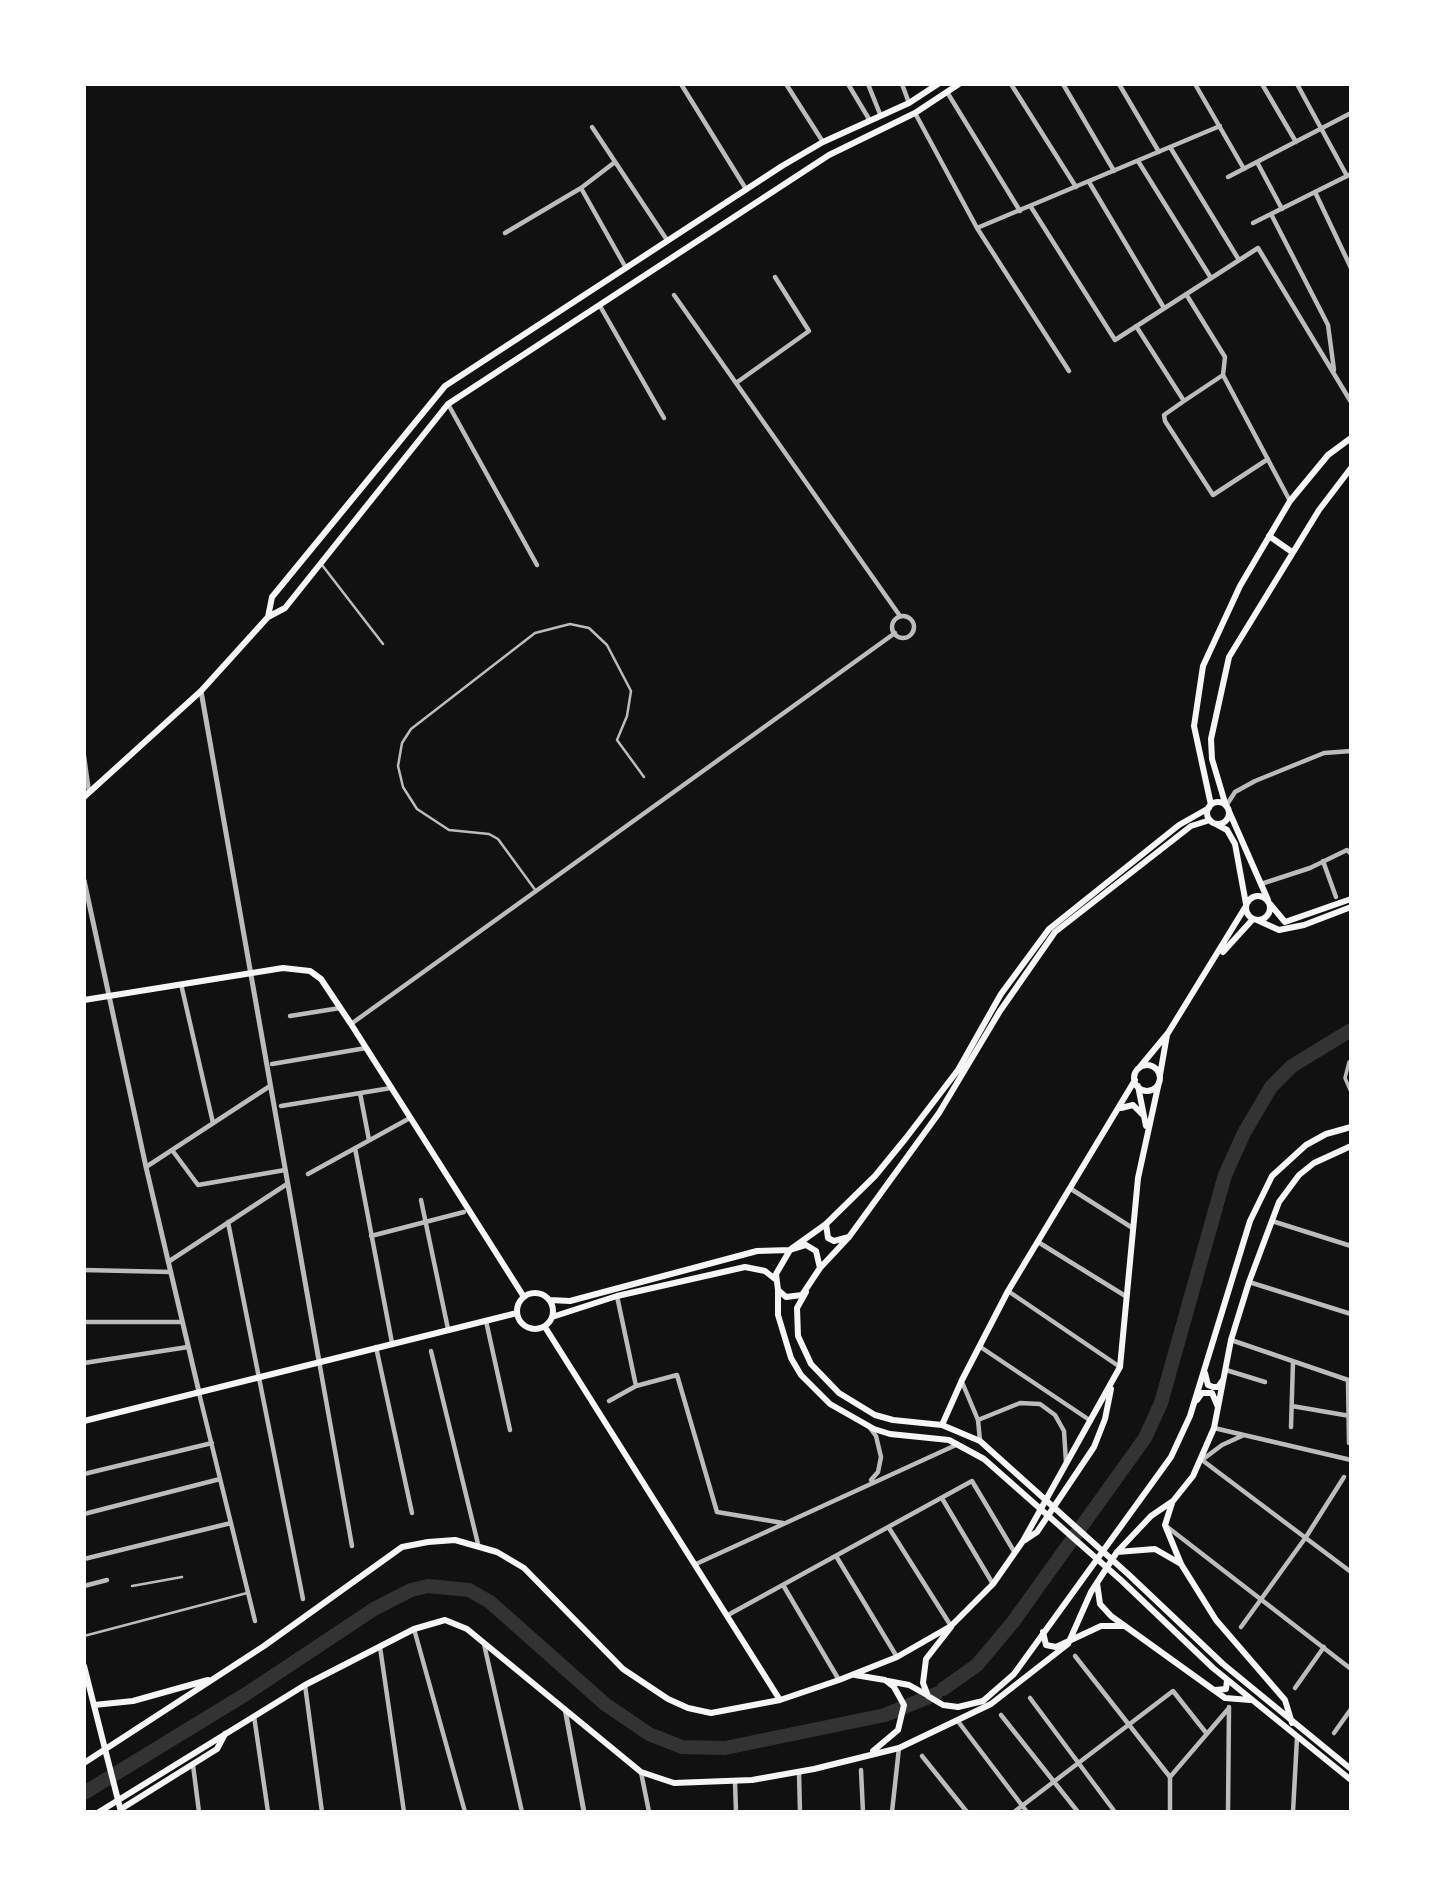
<!DOCTYPE html>
<html>
<head>
<meta charset="utf-8">
<style>
  body { margin:0 }
  #map { position:relative; width:1435px; height:1896px; overflow:hidden; background:#111; font-family:"Asap Condensed",sans-serif }
  canvas { display:block }
  .frame { position:absolute; inset:0; border:86px solid #fff; pointer-events:none }
</style>
</head>
<body>
<div id="map">
<canvas width="1435" height="1896"></canvas>
<div class="frame"></div>
</div>
<script>
const ctx = document.querySelector('canvas').getContext('2d');
ctx.lineJoin = 'round';
function shape(rows) {
  const path = new Path2D();
  for (const r of rows) {
    if (r.length === 3) {
      path.moveTo(r[0] + r[2], r[1]);
      path.arc(r[0], r[1], r[2], 0, 2 * Math.PI);
      continue;
    }
    path.moveTo(r[0], r[1]);
    for (let i = 2; i < r.length; i += 2) path.lineTo(r[i], r[i + 1]);
  }
  return path;
}
function trace(path, color, width, dash) {
  ctx.strokeStyle = color;
  ctx.lineWidth = width;
  ctx.lineCap = dash ? 'butt' : 'round';
  ctx.setLineDash(dash || []);
  ctx.stroke(path);
}
const river = shape([
  [943,1689,977,1665,1013,1622,1145,1438,1161,1403,1225,1175,1244,1133,1271,1087,1292,1066,1351,1030],
  [84,1793,246,1694,374,1609,411,1590,428,1586,469,1590,490,1602,605,1704,649,1734,682,1747,725,1748,885,1715,936,1694]
]);
const service = shape([
  [322,565,383,644],
  [536,891,498,839,489,834,449,830,417,809,403,787,398,766,402,743,411,729,535,633,570,624,589,628,607,645,631,691,627,716,617,740,644,777],
  [132,1586,182,1577],
  [84,1636,247,1593]
]);
const pedestrian = shape([
  [1349,1062,1345,1078,1351,1092]
]);
const minor = shape([
  [681,84,746,189],
  [786,84,823,142],
  [848,84,869,119],
  [868,84,880,114],
  [902,84,909,103],
  [1011,84,1076,187],
  [1063,84,1114,171],
  [1119,84,1159,152],
  [1195,84,1244,169],
  [1262,84,1296,142],
  [1297,84,1347,176],
  [947,92,1020,211],
  [915,113,977,228,1069,371],
  [592,127,667,240],
  [1170,147,1239,260],
  [1138,161,1211,278],
  [615,162,581,188,626,268],
  [1257,162,1282,209],
  [1228,177,1351,113],
  [1089,182,1164,308],
  [1315,192,1351,268],
  [1031,207,1115,340,1258,248,1351,402],
  [1271,214,1328,325,1334,370],
  [1253,223,1351,174],
  [977,228,1220,126],
  [505,233,581,188],
  [1186,294,1225,357,1223,375,1290,501],
  [674,295,900,616],
  [600,306,664,418],
  [1136,326,1184,401,1223,375],
  [736,383,809,331,775,277],
  [1184,401,1164,415,1165,421,1213,495,1268,459],
  [448,404,537,565],
  [903,627,11],
  [84,756,89,792],
  [1226,806,1235,792,1255,781,1324,753,1351,751],
  [1323,861,1336,897],
  [1261,884,1310,868,1347,850,1351,854],
  [181,984,213,1123],
  [290,1016,340,1008],
  [351,1024,895,633],
  [272,1064,366,1048],
  [360,1093,369,1140],
  [281,1106,391,1088],
  [355,1148,392,1343],
  [172,1150,198,1185,285,1170],
  [146,1167,270,1086],
  [308,1174,410,1118],
  [1071,1189,1131,1227],
  [421,1200,448,1329],
  [1272,1221,1351,1246],
  [228,1222,303,1599],
  [371,1236,464,1212],
  [1038,1242,1127,1297],
  [168,1262,287,1184],
  [84,1270,171,1272],
  [1249,1282,1351,1314],
  [1008,1291,1120,1367],
  [617,1296,636,1386],
  [486,1321,510,1430],
  [84,1322,182,1322],
  [1231,1340,1351,1381],
  [979,1346,1091,1421],
  [376,1347,412,1513],
  [431,1351,478,1544],
  [319,1361,352,1546],
  [84,1363,188,1347],
  [1226,1370,1265,1382],
  [1348,1381,1349,1443],
  [962,1382,978,1420,980,1441],
  [199,1393,255,1621],
  [609,1401,636,1386,677,1375,717,1512,783,1523],
  [1292,1406,1350,1416],
  [978,1420,1020,1403,1040,1404,1055,1415,1064,1431,1066,1462],
  [1291,1427,1293,1362],
  [870,1428,876,1436,881,1457,878,1472,871,1480],
  [1214,1428,1351,1460],
  [1244,1435,1222,1445,1202,1460,1351,1572],
  [84,1474,212,1443],
  [943,1500,993,1584],
  [84,1514,220,1479],
  [1166,1526,1351,1669],
  [889,1528,951,1626],
  [836,1556,897,1657],
  [84,1559,231,1523],
  [696,1564,956,1445],
  [783,1585,839,1680],
  [84,1586,107,1580],
  [728,1615,972,1481,1015,1553],
  [1241,1627,1306,1537,1344,1477],
  [414,1629,465,1812],
  [484,1644,522,1812],
  [380,1647,404,1812],
  [1075,1656,1170,1777,1170,1812],
  [305,1685,322,1812],
  [1295,1688,1324,1647],
  [1030,1698,1115,1812],
  [1001,1715,1078,1812],
  [254,1716,268,1812],
  [957,1720,1027,1812],
  [1334,1733,1351,1709],
  [922,1756,967,1812],
  [193,1765,199,1812],
  [861,1770,863,1812],
  [641,1772,649,1812],
  [799,1772,800,1812],
  [1170,1777,1229,1708],
  [735,1782,736,1812],
  [892,1812,899,1748],
  [1014,1812,1173,1691,1207,1734],
  [1228,1812,1229,1707],
  [1293,1812,1297,1738]
]);
const tertiary = shape([
  [201,691,319,1361],
  [84,880,146,1167,199,1392],
  [565,1709,584,1812]
]);
const secondary = shape([
  [1269,536,1292,552],
  [268,617,272,597,445,386,782,166,823,142,909,103,938,84],
  [84,797,201,691,268,617,285,608,448,404,829,155,915,113,959,84],
  [1218,813,11],
  [1211,805,1194,726,1203,666,1240,586,1290,501,1328,455,1351,438],
  [1226,806,1212,759,1211,739,1229,657,1319,510,1351,468],
  [1228,809,1268,900],
  [1216,824,1227,830,1235,844,1246,904],
  [1258,908,12],
  [1270,904,1285,922,1351,899],
  [1257,920,1279,930,1304,925,1351,907],
  [1223,952,1253,919],
  [84,1000,283,968,310,971,321,979,351,1024,524,1297],
  [1147,1078,13],
  [1139,1068,1168,1033,1246,906],
  [1160,1075,1167,1035],
  [1138,1086,1146,1126],
  [1121,1108,1133,1105,1143,1115],
  [826,1224,828,1238,834,1241,849,1237],
  [806,1245,816,1251,820,1268,802,1295,786,1297,778,1290,776,1274,790,1250,806,1245],
  [791,1249,826,1224,875,1176,906,1138,958,1070,1001,994,1049,929,1179,825,1209,808],
  [820,1268,849,1237,939,1113,1000,1011,1055,932,1191,826,1210,820],
  [778,1290,778,1315,791,1358,801,1375,830,1404,874,1429,890,1434,949,1440,984,1459,1122,1581,1213,1668,1351,1780],
  [806,1292,797,1308,798,1336,811,1364,839,1393,875,1415,893,1420,942,1425,980,1441,1128,1574,1223,1664,1351,1769],
  [535,1311,18],
  [550,1300,570,1301,757,1251,790,1250],
  [552,1317,617,1296,745,1267,765,1271,775,1279],
  [545,1327,780,1700],
  [1205,1373,1208,1385,1213,1387,1218,1387,1223,1380],
  [1197,1400,1202,1393,1212,1393,1218,1407],
  [84,1421,517,1313],
  [942,1425,962,1380,1008,1291,1135,1080],
  [1172,1503,1165,1525,1181,1564,1216,1620,1285,1700,1292,1723],
  [1025,1540,1037,1532,1094,1447,1105,1419,1111,1389],
  [1117,1552,1155,1549,1181,1564],
  [1097,1583,1100,1604,1111,1616,1225,1698,1250,1700],
  [951,1627,926,1659,923,1683,928,1696,943,1705,958,1707,983,1701,1014,1674,1171,1457,1190,1416,1250,1221,1272,1176,1306,1145,1326,1134,1351,1127],
  [1043,1632,1046,1645,1056,1647,1101,1626,1125,1626],
  [84,1666,121,1812],
  [855,1675,885,1680,894,1687,904,1705,898,1730,873,1751],
  [888,1681,909,1685,927,1695],
  [1215,1690,1226,1689,1227,1680],
  [94,1705,133,1701,208,1680],
  [84,1763,264,1646,402,1547,428,1542,455,1540,497,1552,524,1568,623,1669,668,1699,688,1708,711,1713,780,1700,839,1680,897,1657,951,1626,993,1584,1023,1541,1120,1367,1138,1178,1159,1082],
  [121,1809,217,1749,225,1734],
  [99,1812,305,1685,414,1629,445,1620,467,1629,641,1772,674,1783,752,1780,814,1769,899,1748,991,1704,1068,1644,1091,1592,1117,1552,1151,1516,1173,1501,1193,1476,1214,1428,1231,1340,1249,1282,1279,1202,1299,1175,1314,1163,1351,1146]
]);
trace(river, '#333', 14);
trace(service, '#bcbcbc', 2.5);
trace(pedestrian, '#bcbcbc', 3.5);
trace(minor, '#bcbcbc', 4.5);
trace(tertiary, '#bcbcbc', 5);
trace(secondary, '#f5f5f5', 6);
</script>
</body>
</html>
